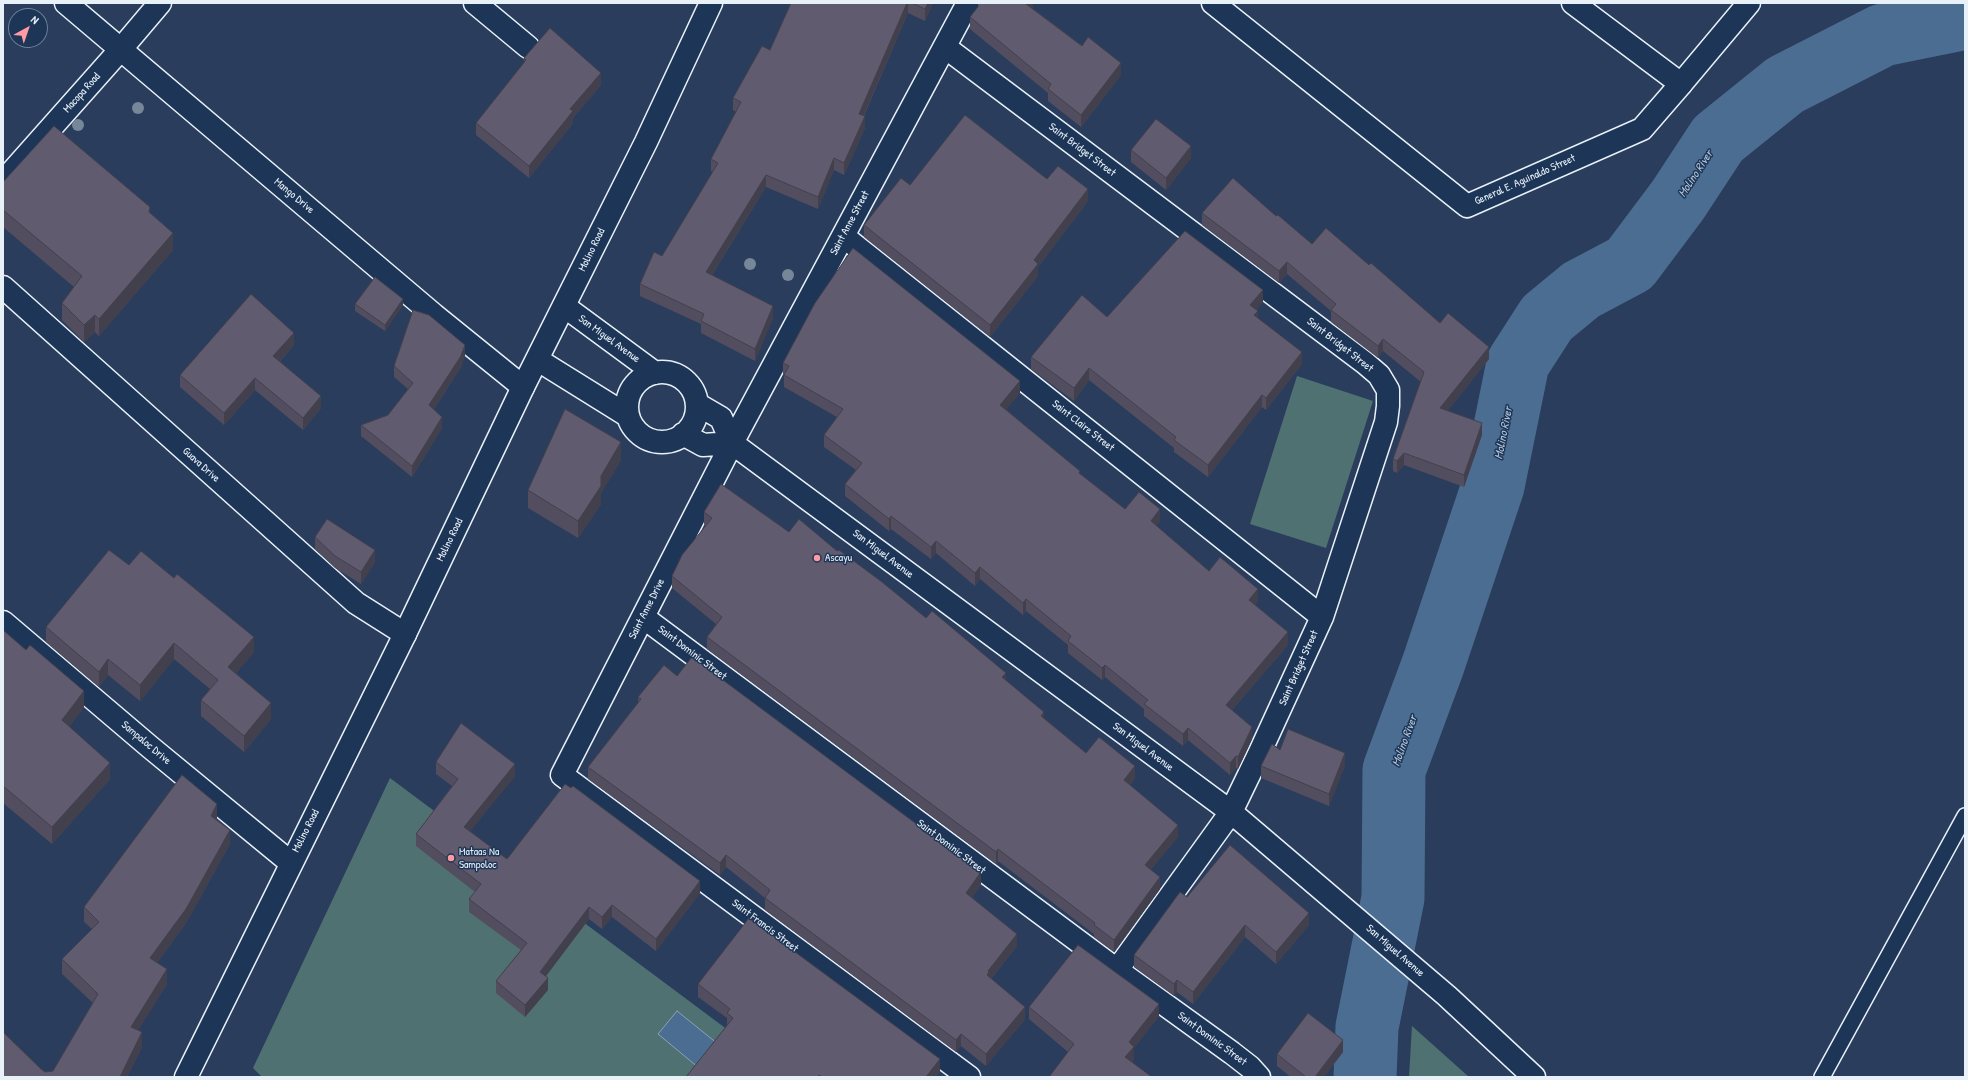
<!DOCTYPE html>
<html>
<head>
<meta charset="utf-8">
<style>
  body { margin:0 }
  #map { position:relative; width:1968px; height:1080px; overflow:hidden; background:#2a3d5c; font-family:"Patrick Hand",sans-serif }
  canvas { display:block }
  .frame { position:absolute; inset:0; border:4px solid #e8f1f8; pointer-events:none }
  .north { position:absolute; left:8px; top:8px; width:40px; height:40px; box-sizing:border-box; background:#1d3557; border:1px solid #6e8097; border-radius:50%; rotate:40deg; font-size:11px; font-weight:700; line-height:16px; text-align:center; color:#e8f1f8 }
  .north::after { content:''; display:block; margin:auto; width:14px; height:18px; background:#ff9aa2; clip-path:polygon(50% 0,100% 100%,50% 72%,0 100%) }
</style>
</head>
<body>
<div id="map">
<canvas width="1968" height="1080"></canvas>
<div class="frame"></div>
<div class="north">N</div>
</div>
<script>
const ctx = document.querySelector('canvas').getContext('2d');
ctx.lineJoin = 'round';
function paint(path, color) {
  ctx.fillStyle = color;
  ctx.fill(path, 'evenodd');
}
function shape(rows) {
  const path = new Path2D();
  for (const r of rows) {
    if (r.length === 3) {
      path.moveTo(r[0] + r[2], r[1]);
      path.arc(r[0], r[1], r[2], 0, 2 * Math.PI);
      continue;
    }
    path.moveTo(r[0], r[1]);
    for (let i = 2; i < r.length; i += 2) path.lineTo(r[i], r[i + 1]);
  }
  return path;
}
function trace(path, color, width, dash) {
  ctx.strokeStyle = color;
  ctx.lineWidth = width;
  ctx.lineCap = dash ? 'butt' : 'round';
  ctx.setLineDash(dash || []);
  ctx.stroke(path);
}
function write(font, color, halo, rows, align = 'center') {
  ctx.font = font + ' "Patrick Hand",sans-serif';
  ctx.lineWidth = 3;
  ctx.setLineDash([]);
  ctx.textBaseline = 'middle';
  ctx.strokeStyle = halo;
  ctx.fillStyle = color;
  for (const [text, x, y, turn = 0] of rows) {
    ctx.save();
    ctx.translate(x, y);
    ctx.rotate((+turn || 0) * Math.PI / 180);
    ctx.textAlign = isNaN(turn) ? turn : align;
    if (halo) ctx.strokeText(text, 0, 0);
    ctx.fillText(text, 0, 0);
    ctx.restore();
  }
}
const green = shape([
  [1297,376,1373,401,1326,548,1250,524],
  [390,778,791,1077,262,1077,253,1068],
  [1412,1025,1412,1026,1469,1077,1409,1077]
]);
const water = shape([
  [677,1011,718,1044,699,1068,658,1034,677,1011]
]);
const river = shape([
  [1365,1077,1367,1027,1393,898,1394,770,1433,665,1493,486,1518,363,1547,318,1581,290,1630,264,1678,200,1718,139,1785,85,1883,35,1957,20,1965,6]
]);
const service = shape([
  [1822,1077,1965,816]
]);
const minor = shape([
  [475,3,528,47],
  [968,3,732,443,562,775,969,1077],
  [1213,3,1467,206,1642,129,1681,84],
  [945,47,1365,363,1379,375,1388,390,1388,406,1386,422,1322,617,1260,752,1231,812,1117,970],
  [3,182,121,49,160,3],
  [843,236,1322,617],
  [3,287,356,603,405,634],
  [564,306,655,373],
  [538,360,628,416],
  [662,407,35],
  [697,404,721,418,732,443,1231,812,1447,996,1534,1077],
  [683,434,703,445,732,443],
  [643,617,1117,970,1232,1053,1250,1067,1259,1077],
  [3,622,150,747,291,863]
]);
const tertiary = shape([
  [66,3,434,315,523,387],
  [1573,3,1681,84,1749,3]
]);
const primary = shape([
  [186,1077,405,634,523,387,646,142,711,3]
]);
const trees = [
  [138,108],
  [78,125],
  [750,264],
  [788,275]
];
const wall = shape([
  [791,3,933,3,925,21,908,13,864,116,865,128,844,175,834,170,818,209,766,187,712,275,773,318,755,361,701,333,701,324,640,296,640,284,662,256,713,172,711,171,711,159,736,112,733,110,733,98,770,50],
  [1033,3,1032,8,1121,75,1081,127,1048,101,1048,93,970,29,970,17],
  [524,58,601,85,573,118,573,123,529,178,476,135,476,123,524,63],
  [1131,150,1191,158,1166,190,1131,162],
  [1047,179,1088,201,1038,267,1038,276,990,337,864,237,864,225,910,185],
  [3,182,150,213,173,250,99,336,95,332,84,342,62,320,62,303,74,287,3,227],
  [1202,213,1276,216,1312,244,1369,265,1440,323,1489,359,1448,410,1482,435,1464,487,1404,465,1397,473,1393,471,1393,459,1421,382,1383,351,1378,358,1331,322,1331,311,1287,274,1279,283,1202,225],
  [1263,302,1256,310,1258,318,1302,364,1266,410,1262,407,1208,477,1174,452,1174,448,1089,380,1074,401,1031,369,1031,357],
  [355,304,403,305,385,331,355,311],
  [294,345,280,361,321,408,303,430,255,390,224,425,180,387,180,375],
  [465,356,461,367,434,409,442,428,412,477,361,436,361,425,388,415,408,389,394,377,394,366],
  [783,363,1020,393,1006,409,1080,474,1125,509,1160,521,1156,526,1209,571,1258,601,1255,605,1288,645,1232,710,1252,739,1238,769,1236,768,1230,775,1188,740,1183,746,1144,716,1144,709,1105,677,1102,680,1068,653,1068,645,1026,611,1023,615,980,579,975,586,936,553,931,559,891,529,889,531,845,496,845,484,856,470,824,447,824,435,837,417,784,387,784,375,783,375],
  [621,460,601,493,601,504,578,538,528,508,528,490],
  [704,512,789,532,837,551,926,618,1006,680,1044,718,1086,753,1135,778,1130,785,1178,837,1151,869,1160,889,1114,952,1094,937,1094,934,998,861,996,864,707,649,707,637,716,624,672,588,672,576,706,525,704,524],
  [315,537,375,562,361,584,335,568,315,549],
  [129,565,254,652,236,673,271,719,244,752,201,716,201,700,210,689,174,659,140,701,108,675,99,687,46,642,46,627],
  [3,630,84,707,69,727,110,779,52,844,3,803],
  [677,676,981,885,972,897,1017,946,991,979,1025,1019,986,1066,961,1046,956,1052,765,910,765,898,726,867,720,875,588,779,588,767,638,703,638,697],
  [1280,750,1345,765,1329,806,1261,778,1261,766],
  [436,762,515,776,470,831,507,859,700,893,656,951,612,917,602,929,589,919,546,976,548,990,525,1017,496,993,496,981,521,950,469,912,469,899,475,892,416,846,416,834,452,786,436,774],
  [217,818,216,819,230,844,186,923,157,963,167,984,138,1030,142,1047,127,1077,3,1077,41,1069,45,1072,53,1071,93,1003,62,974,62,959,92,929,84,922,84,907],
  [1187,897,1309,925,1276,964,1245,937,1193,1004,1177,992,1174,996,1134,967,1134,955],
  [698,984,940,1071,936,1077,686,1077,727,1025,727,1018,698,997],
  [1029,1007,1159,1016,1134,1048,1134,1059,1132,1062,1068,1052,1029,1019],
  [1343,1052,1324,1077,1291,1077,1277,1066,1277,1054]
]);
const shadedWall = shape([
  [907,3,908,3,908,13,859,126,859,114],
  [928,3,933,3,925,21,925,9],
  [1027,3,1033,3,1033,8,1026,16,1026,4],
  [1121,63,1121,75,1081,127,1081,115],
  [601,73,601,85,573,118,573,123,529,178,529,166,570,109],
  [865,116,865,128,844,175,844,163],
  [1191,146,1191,158,1166,190,1166,178],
  [834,158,834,170,818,209,818,197],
  [766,175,766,187,706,284,706,272],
  [1088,189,1088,201,1038,267,1038,276,990,337,990,325,1034,260],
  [173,233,173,250,99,336,99,319],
  [1287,262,1287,274,1279,283,1279,271],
  [1263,290,1263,302,1250,317,1250,305],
  [403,299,403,305,385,331,385,325],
  [773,306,773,318,755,361,755,349],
  [1258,311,1258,323,1254,315],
  [95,315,95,332,84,342,84,325],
  [294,333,294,345,273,368,273,356],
  [1383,339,1383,351,1378,358,1378,346],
  [465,345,465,356,461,367,429,416,429,405],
  [1489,347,1489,359,1440,420,1440,408],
  [1302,352,1302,364,1266,410,1266,398],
  [1089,368,1089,380,1074,401,1074,388],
  [255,378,255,390,224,425,224,413],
  [1020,381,1020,393,1000,417,1000,405],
  [1262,395,1262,407,1208,477,1208,465],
  [321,396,321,408,303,430,303,418],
  [442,417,442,428,412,477,412,466],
  [1482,423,1482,435,1464,487,1464,475],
  [621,442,621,460,601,493,601,476],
  [1404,453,1404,465,1397,473,1397,461],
  [601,486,601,504,578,538,578,521],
  [1160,509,1160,521,1151,533,1151,521],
  [891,516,891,529,889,531,889,519],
  [936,541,936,553,931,559,931,547],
  [375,550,375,562,361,584,361,572],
  [980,567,980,579,975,586,975,573],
  [1258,589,1258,601,1249,612,1249,600],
  [1026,599,1026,611,1023,615,1023,603],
  [1288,632,1288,645,1226,717,1226,705],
  [254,637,254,652,228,683,228,667],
  [174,643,174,659,140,701,140,685],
  [108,659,108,675,99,687,99,672],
  [1105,665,1105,677,1102,680,1102,668],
  [1006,673,1006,685,1002,677],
  [84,691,84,707,62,736,62,720],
  [271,703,271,719,244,752,244,736],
  [1044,712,1044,724,1041,716],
  [1252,727,1252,739,1238,769,1238,757],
  [1188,728,1188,740,1183,746,1183,734],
  [1345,753,1345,765,1329,806,1329,794],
  [1236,756,1236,768,1230,775,1230,763],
  [110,763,110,779,52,844,52,827],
  [515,764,515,776,464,839,464,827],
  [1135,766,1135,778,1124,792,1124,780],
  [217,804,217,818,211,830,211,816],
  [1178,825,1178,837,1145,877,1145,865],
  [230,830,230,844,186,923,150,973,150,958],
  [998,849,998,861,996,864,996,852],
  [726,855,726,867,720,875,720,863],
  [981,872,981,885,966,905,966,893],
  [1160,877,1160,889,1114,952,1114,940],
  [700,881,700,893,656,951,656,939],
  [612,905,612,917,602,929,602,917],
  [589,907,589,919,540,984,540,972],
  [1309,913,1309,925,1276,964,1276,952],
  [1245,925,1245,937,1193,1004,1193,992],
  [1017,934,1017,946,989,981,987,975,988,971],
  [167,969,167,984,131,1041,131,1027],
  [548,978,548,990,525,1017,525,1005],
  [1177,980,1177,992,1174,996,1174,984],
  [1159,1004,1159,1016,1134,1048,1134,1059,1125,1069,1125,1057,1129,1042],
  [1025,1007,1025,1019,986,1066,986,1054],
  [142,1032,142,1047,127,1077,120,1077],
  [961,1034,961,1046,956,1052,956,1040],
  [1343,1040,1343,1052,1324,1077,1315,1077],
  [940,1059,940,1071,936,1077,926,1077]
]);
const building = shape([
  [791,3,907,3,859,114,865,116,844,163,834,158,818,197,766,175,706,272,773,306,755,349,701,321,704,314,640,284,654,252,662,256,718,163,711,159,741,102,733,98,762,46,770,50,791,3],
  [912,3,928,3,925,9,912,3],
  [981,3,1027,3,1026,4,1082,46,1088,37,1121,63,1081,115,1048,89,1051,84,970,17,981,3],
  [550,28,601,73,570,109,573,111,529,166,476,123,526,60,524,58,550,28],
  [965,115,1047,179,1058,166,1088,189,1034,260,1038,264,990,325,864,225,901,178,910,185,965,115],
  [1156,119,1191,146,1166,178,1131,150,1156,119],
  [54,126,150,207,149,212,173,233,99,319,95,315,84,325,62,303,82,276,3,210,3,182,54,126],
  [1233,178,1276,216,1278,215,1312,244,1326,228,1369,265,1371,263,1440,323,1448,313,1489,347,1440,408,1482,423,1464,475,1404,453,1397,461,1393,459,1424,372,1383,339,1378,346,1331,310,1336,304,1287,262,1279,271,1202,213,1233,178],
  [1185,231,1263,290,1250,305,1258,311,1254,315,1302,352,1266,398,1262,395,1208,465,1174,440,1176,437,1089,368,1074,388,1031,357,1082,295,1107,317,1185,231],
  [853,248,1020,381,1000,405,1080,471,1079,473,1125,509,1139,492,1160,509,1151,521,1209,571,1220,557,1258,589,1249,600,1288,632,1226,705,1252,727,1238,757,1236,756,1230,763,1188,728,1183,734,1144,704,1148,700,1105,665,1102,668,1068,641,1071,636,1026,599,1023,603,980,567,975,573,936,541,931,547,891,516,889,519,845,484,862,463,824,435,843,409,784,375,789,366,783,363,815,303,853,248],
  [375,277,403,299,385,325,355,304,375,277],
  [251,294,294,333,273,356,321,396,303,418,255,378,224,413,180,375,251,294],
  [413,310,429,315,465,345,461,356,429,405,442,417,412,466,361,425,388,415,413,383,394,366,413,310],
  [565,409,621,442,601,476,601,486,578,521,528,490,565,409],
  [721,484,789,532,799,519,837,551,839,550,882,582,926,618,932,611,1006,673,1002,677,1044,712,1041,716,1086,753,1099,737,1135,766,1124,780,1178,825,1145,865,1160,877,1114,940,1094,925,1095,923,998,849,996,852,707,637,722,617,672,576,682,555,712,518,704,512,721,484],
  [327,519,375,550,361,572,335,556,315,537,327,519],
  [109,550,129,565,141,551,174,578,177,574,254,637,228,667,271,703,244,736,201,700,218,680,174,643,140,685,108,659,99,672,46,627,109,550],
  [3,630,26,650,30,645,84,691,62,720,110,763,52,827,3,786,3,630],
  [692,657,981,872,966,893,1017,934,988,971,989,972,987,975,1025,1007,986,1054,961,1034,956,1040,765,898,770,890,726,855,720,863,588,767,641,699,638,697,664,665,677,676,692,657],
  [461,723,515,764,464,827,507,859,565,784,571,788,573,786,700,881,656,939,612,905,602,917,589,907,540,972,548,978,525,1005,496,981,527,943,469,899,481,884,416,834,458,779,436,762,461,723],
  [1288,729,1345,753,1329,794,1261,766,1272,744,1280,750,1288,729],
  [182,775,217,804,211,816,230,830,186,909,150,958,167,969,131,1027,142,1032,120,1077,3,1077,3,1032,41,1069,45,1072,53,1071,98,994,62,959,99,922,84,907,182,775],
  [1230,845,1309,913,1276,952,1245,925,1193,992,1177,980,1174,984,1134,955,1180,892,1187,897,1230,845],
  [749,918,940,1059,926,1077,822,1077,819,1075,818,1077,686,1077,733,1018,727,1013,730,1009,698,984,749,918],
  [1078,945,1159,1004,1129,1042,1134,1047,1125,1057,1152,1077,1049,1077,1074,1044,1029,1007,1078,945],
  [1308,1013,1343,1040,1315,1077,1306,1077,1277,1054,1308,1013]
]);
const markers = [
  [817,558,4,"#ff9aa2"],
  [451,858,4,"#ff9aa2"]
];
const streetNames = [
  ["Macopa Road",82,93,-48],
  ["Saint Bridget Street",1082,150,37],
  ["General E. Aguinaldo Street",1525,180,-24],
  ["Mango Drive",294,196,40],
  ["Saint Anne Street",850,223,-62],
  ["Molino Road",592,250,-64],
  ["San Miguel Avenue",609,339,36],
  ["Saint Bridget Street",1340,345,38],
  ["Saint Claire Street",1083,426,38],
  ["Guava Drive",201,465,42],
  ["Molino Road",450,540,-64],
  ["San Miguel Avenue",883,554,37],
  ["Saint Anne Drive",647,609,-63],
  ["Saint Dominic Street",692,653,37],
  ["Saint Bridget Street",1299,668,-66],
  ["Sampaloc Drive",146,743,40],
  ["San Miguel Avenue",1143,747,37],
  ["Molino Road",306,831,-63],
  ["Saint Dominic Street",951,847,37],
  ["Saint Francis Street",765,926,37],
  ["San Miguel Avenue",1395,951,41],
  ["Saint Dominic Street",1212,1039,36]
];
const poiNames = [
  ["Ascayu",825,558],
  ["Mataas Na",459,852],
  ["Sampoloc",459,865]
];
const waterNames = [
  ["Molino River",1696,174,-57],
  ["Molino River",1504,433,-79],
  ["Molino River",1405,741,-70]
];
paint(green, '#507171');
paint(water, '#4b6d92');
trace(water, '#8aa2bb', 1);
trace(river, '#4b6d92', 63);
trace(service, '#e8f1f8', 18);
trace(minor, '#e8f1f8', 25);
trace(tertiary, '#e8f1f8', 25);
trace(primary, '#e8f1f8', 25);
trace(service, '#1d3557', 15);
trace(minor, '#1d3557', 22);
trace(tertiary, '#1d3557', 22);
trace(primary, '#1d3557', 22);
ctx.fillStyle = '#758798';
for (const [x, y] of trees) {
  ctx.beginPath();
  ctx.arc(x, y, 6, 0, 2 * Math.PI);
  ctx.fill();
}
paint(wall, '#534e5f');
paint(shadedWall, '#43404d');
paint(building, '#605b6e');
trace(building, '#43404d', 1);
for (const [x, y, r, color] of markers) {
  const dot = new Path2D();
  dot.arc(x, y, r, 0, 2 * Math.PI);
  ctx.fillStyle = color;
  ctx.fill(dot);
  trace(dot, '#1d3557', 1.5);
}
write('11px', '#e8f1f8', '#1d3557', streetNames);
write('11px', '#e8f1f8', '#1d3557', poiNames, 'left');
write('italic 12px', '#b1c3d4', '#1d3557', waterNames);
</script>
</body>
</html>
